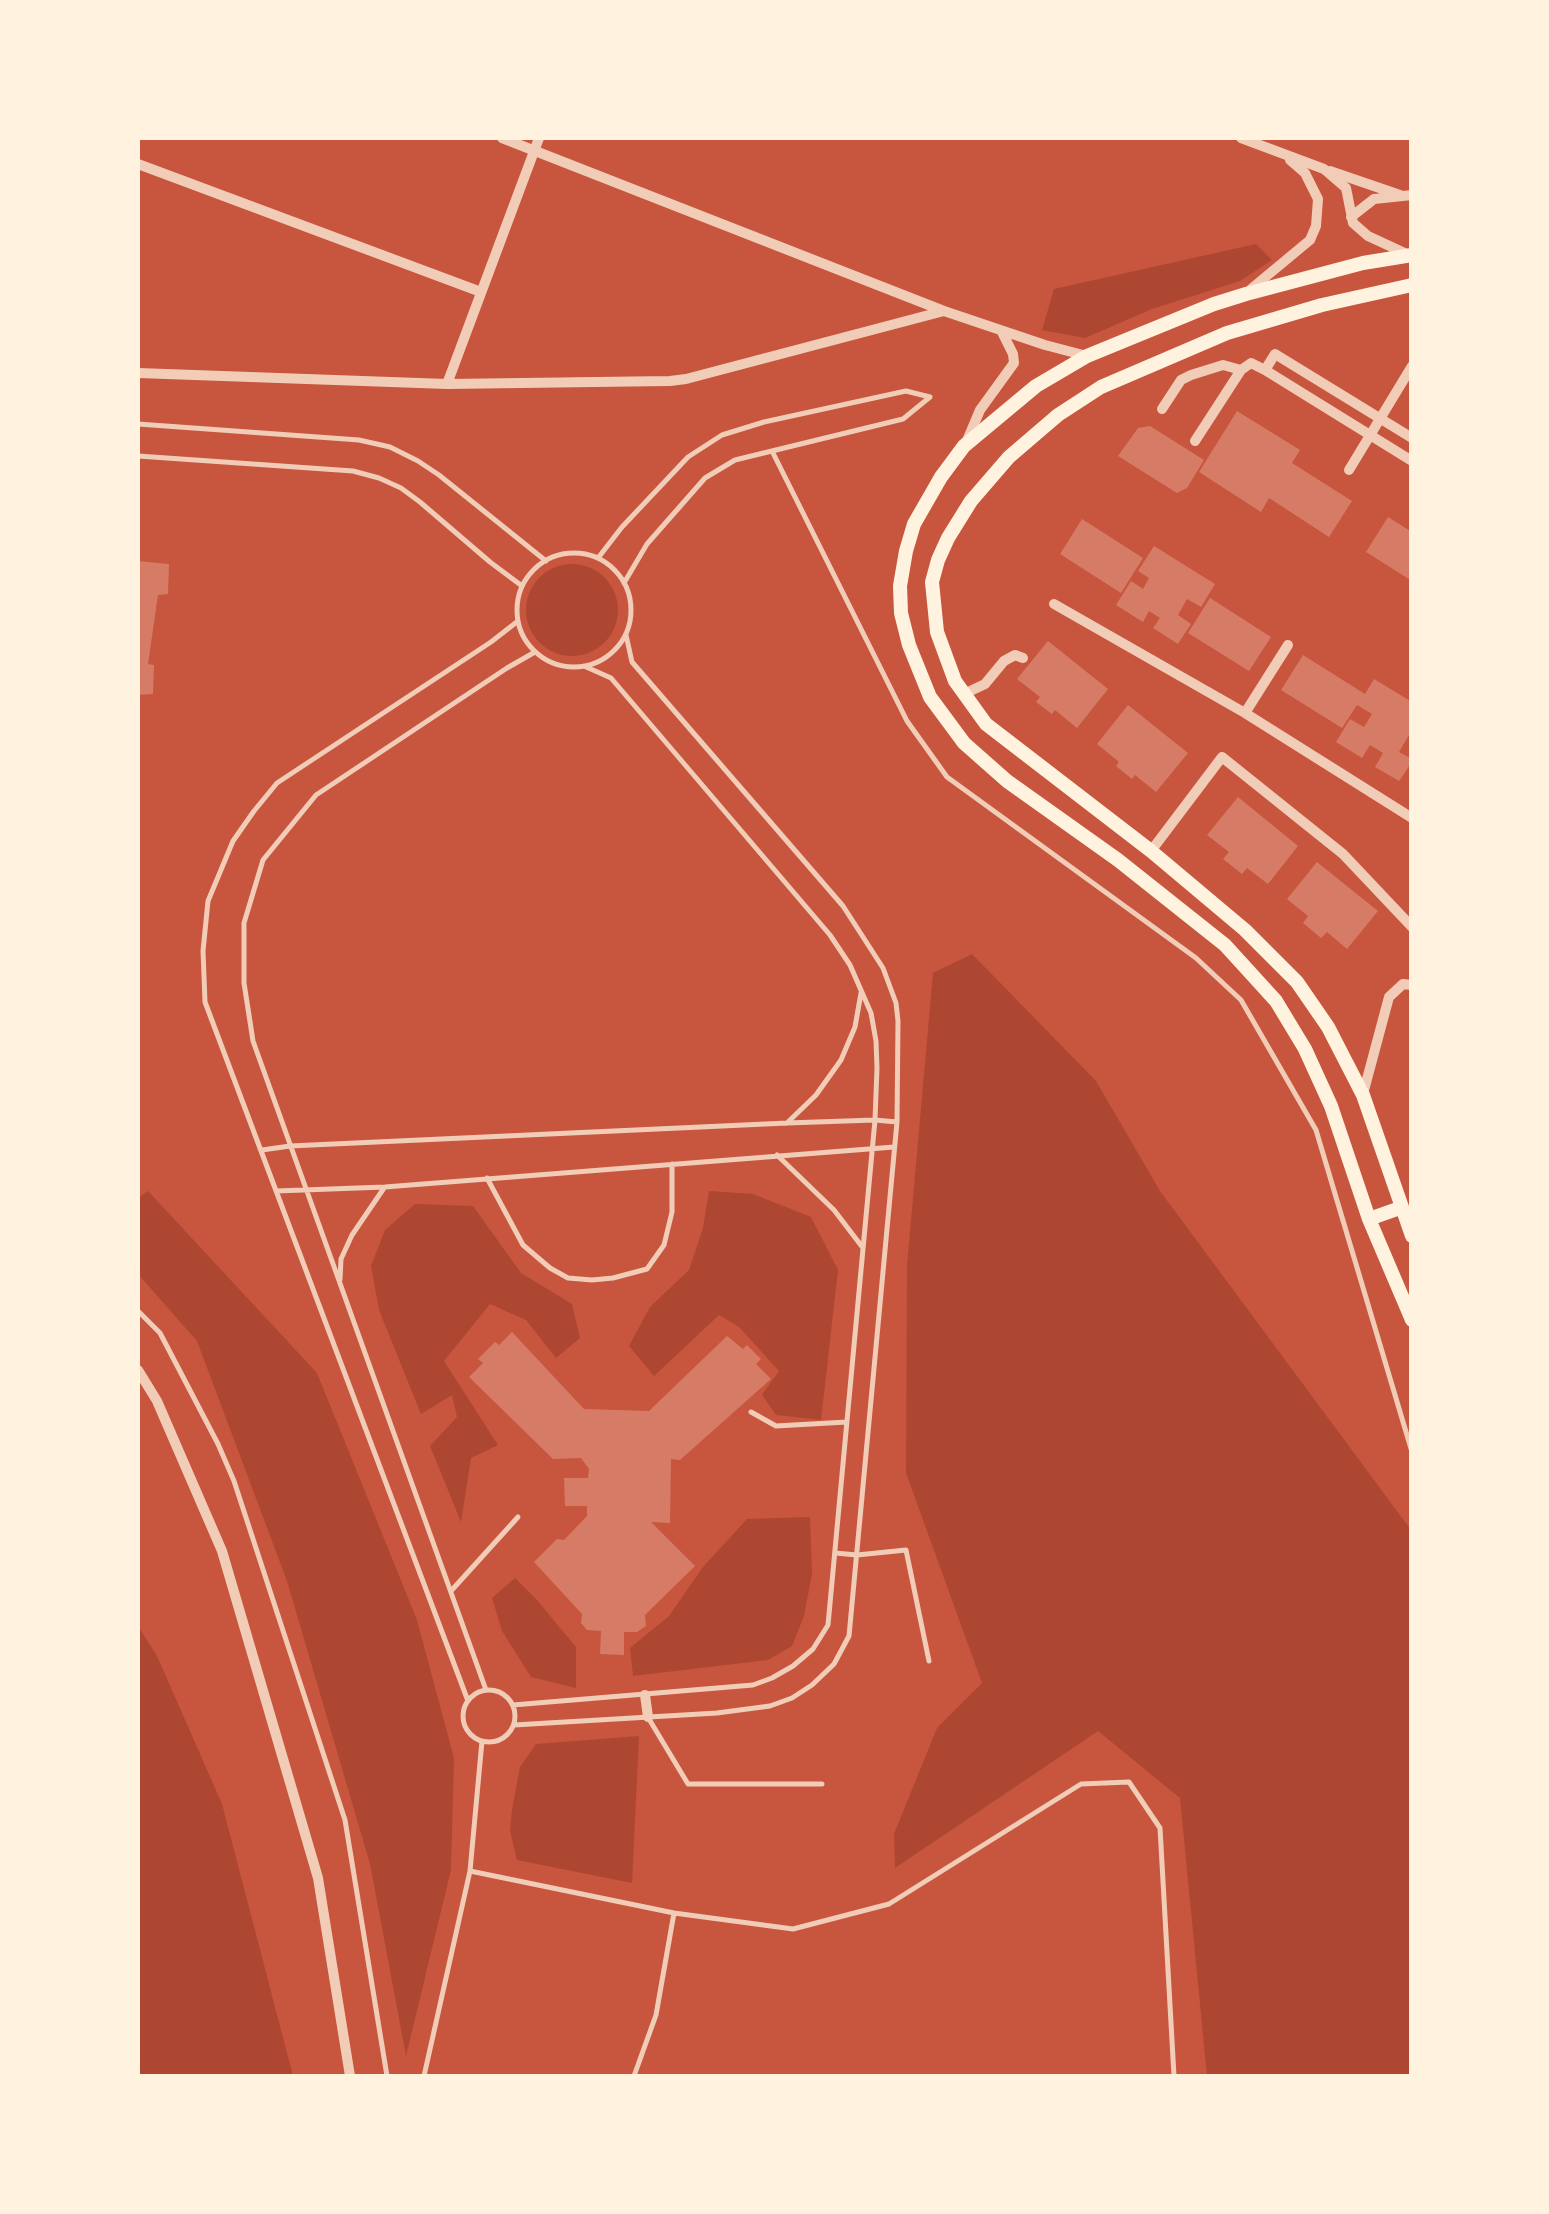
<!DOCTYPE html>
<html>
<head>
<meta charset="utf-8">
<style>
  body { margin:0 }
  #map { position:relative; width:1549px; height:2214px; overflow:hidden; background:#c8553d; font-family:Figtree,sans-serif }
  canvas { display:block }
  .frame { position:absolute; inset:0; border:140px solid #fff3e0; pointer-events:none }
</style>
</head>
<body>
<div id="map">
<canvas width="1549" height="2214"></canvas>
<div class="frame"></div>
</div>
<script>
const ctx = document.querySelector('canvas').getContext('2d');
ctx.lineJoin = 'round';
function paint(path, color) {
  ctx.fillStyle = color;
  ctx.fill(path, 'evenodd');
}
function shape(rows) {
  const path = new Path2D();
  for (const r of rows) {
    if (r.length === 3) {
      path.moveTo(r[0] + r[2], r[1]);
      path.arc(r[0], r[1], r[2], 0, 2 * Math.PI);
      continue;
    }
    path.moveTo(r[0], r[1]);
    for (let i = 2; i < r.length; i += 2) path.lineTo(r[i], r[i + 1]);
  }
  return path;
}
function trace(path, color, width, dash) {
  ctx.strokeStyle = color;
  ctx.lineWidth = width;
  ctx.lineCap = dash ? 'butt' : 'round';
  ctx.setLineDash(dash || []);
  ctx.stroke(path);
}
const green = shape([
  [1256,244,1272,260,1240,281,1152,309,1085,338,1042,330,1054,289],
  [572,610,46],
  [972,954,1096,1081,1160,1191,1411,1530,1411,2076,1207,2076,1180,1798,1098,1731,895,1868,894,1834,937,1728,982,1683,906,1473,907,1265,933,973],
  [148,1191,317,1373,417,1620,454,1758,451,1870,406,2056,370,1864,287,1581,197,1341,138,1274,138,1198],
  [709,1191,753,1194,811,1217,838,1270,821,1420,776,1415,762,1395,779,1371,739,1327,719,1315,654,1376,629,1346,650,1307,689,1270,703,1228],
  [415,1204,473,1206,521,1273,572,1304,580,1338,556,1358,526,1320,490,1304,444,1361,498,1445,471,1458,461,1522,430,1446,457,1417,452,1395,421,1414,379,1310,371,1266,385,1230],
  [810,1517,812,1574,804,1616,792,1646,768,1660,633,1676,630,1648,669,1616,703,1567,747,1519],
  [515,1578,537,1600,576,1647,576,1688,531,1677,502,1631,492,1598],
  [138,1626,157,1656,222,1804,293,2076,138,2076],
  [639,1736,632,1883,517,1860,510,1831,512,1810,520,1767,536,1744]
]);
const building = shape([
  [1237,411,1300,450,1292,463,1352,501,1329,537,1269,498,1261,512,1199,472],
  [1150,426,1204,460,1187,488,1177,493,1118,456,1138,428],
  [1388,517,1412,532,1412,581,1366,552],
  [1082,519,1143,558,1121,593,1060,554],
  [1154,546,1215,584,1201,607,1187,599,1178,615,1191,624,1178,644,1153,628,1160,618,1149,611,1143,622,1116,605,1131,581,1143,589,1149,578,1138,571],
  [138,561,169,564,168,594,158,595,148,664,154,665,153,694,138,695],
  [1210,598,1271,637,1249,671,1188,633],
  [1048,641,1108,689,1077,728,1055,710,1052,714,1036,702,1040,697,1017,679],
  [1303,655,1365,694,1374,679,1412,702,1412,737,1409,735,1399,752,1412,759,1412,762,1399,781,1375,767,1383,753,1370,745,1362,758,1336,742,1350,719,1364,727,1372,714,1357,705,1342,728,1281,690],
  [1128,705,1188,753,1156,792,1135,775,1132,779,1116,766,1119,762,1097,744],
  [1238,797,1298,846,1268,884,1247,868,1242,874,1223,859,1229,852,1207,835],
  [1317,862,1378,911,1347,949,1327,932,1321,938,1303,923,1308,916,1287,899],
  [512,1332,584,1409,649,1411,727,1336,743,1349,747,1345,761,1359,756,1364,771,1379,680,1460,671,1459,670,1523,651,1522,695,1566,645,1615,646,1626,637,1632,624,1632,624,1655,600,1654,601,1631,587,1630,581,1623,582,1614,534,1562,557,1539,564,1540,587,1516,587,1506,565,1506,564,1478,588,1478,589,1469,581,1458,553,1459,469,1377,483,1363,478,1359,495,1342,499,1345]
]);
const service = shape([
  [138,424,359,440,390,447,418,461,439,475,546,561],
  [772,451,907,721,947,777,1196,958,1241,1000,1316,1130,1412,1452],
  [138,456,353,471,379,478,401,488,420,502,490,562,522,586],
  [574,610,57],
  [598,558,622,527,688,457,722,435,764,422,906,391,930,397,903,419,735,460,705,478,647,544,624,583],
  [787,1123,816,1095,841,1060,855,1027,861,993],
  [262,1150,290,1146,787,1123,875,1120,897,1122],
  [777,1155,834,1210,863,1248],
  [487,1178,523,1245,550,1268,568,1278,592,1280,613,1278,647,1269,664,1245,672,1212,672,1164],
  [276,1191,385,1187,894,1147],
  [340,1280,341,1259,352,1235,384,1188],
  [138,1311,160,1333,218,1444,234,1481,345,1820,387,2076],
  [751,1412,776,1426,847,1422],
  [835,1553,857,1555,906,1550,929,1661],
  [451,1591,518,1517],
  [486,1690,253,1041,244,983,244,923,263,860,316,795,507,668,535,652],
  [489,1716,26],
  [468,1701,205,1002,203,951,208,901,233,841,254,811,277,783,491,642,518,621],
  [513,1705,753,1685,772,1678,793,1666,813,1649,828,1625,875,1120,877,1068,876,1041,871,1013,850,965,830,935,611,678,584,666],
  [649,1719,688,1784,822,1784],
  [514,1725,717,1713,770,1706,792,1698,812,1685,834,1664,849,1636,897,1122,898,1021,896,1003,883,968,843,906,632,662,626,635],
  [470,1871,674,1913,793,1929,889,1904,1081,1784,1129,1782,1160,1828,1174,2076],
  [424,2076,470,1871,482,1741],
  [634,2076,656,2015,674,1913]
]);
const minor = shape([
  [502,138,944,311,1045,345,1087,356],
  [1241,138,1324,169,1346,188,1353,223,1368,236,1409,255],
  [138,164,481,292],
  [1330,171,1400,195],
  [1351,217,1374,199,1412,195],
  [1251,289,1310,240,1316,226,1318,199,1305,173,1290,160],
  [138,373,447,384,670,381,686,379,944,311],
  [447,384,539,138],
  [1162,409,1181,380,1191,375,1223,365,1241,370],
  [1412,438,1275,354,1265,370,1412,461],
  [1195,441,1241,370,1251,363,1265,370],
  [966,443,980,410,1014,363,1013,354,1002,332],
  [1349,470,1412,366],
  [1054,604,1245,713,1412,818],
  [964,694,985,684,1004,661,1015,655,1023,658],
  [1245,713,1288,645],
  [1151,851,1222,757,1343,854,1412,927],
  [1363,1094,1389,997,1403,984,1412,985],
  [138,1370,157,1401,222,1551,318,1878,350,2076],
  [645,1695,648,1717]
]);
const secondary = shape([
  [1412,255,1363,263,1246,294,1214,304,1087,356,1036,386,964,446,941,477,914,524,906,551,900,586,901,613,909,645,930,697,964,743,1007,781,1118,860,1225,945,1276,1001,1305,1049,1331,1106,1369,1219,1412,1320],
  [1412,285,1322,305,1227,333,1101,387,1058,415,1009,457,971,501,948,538,938,560,932,582,937,632,955,681,986,724,1151,851,1245,930,1297,982,1328,1027,1363,1095,1412,1236],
  [1369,1219,1400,1208]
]);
paint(green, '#ae4732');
paint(building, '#d67c66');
trace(service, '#f1ccb7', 5);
trace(minor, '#f1ccb7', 10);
trace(secondary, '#fff3e0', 14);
</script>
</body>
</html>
